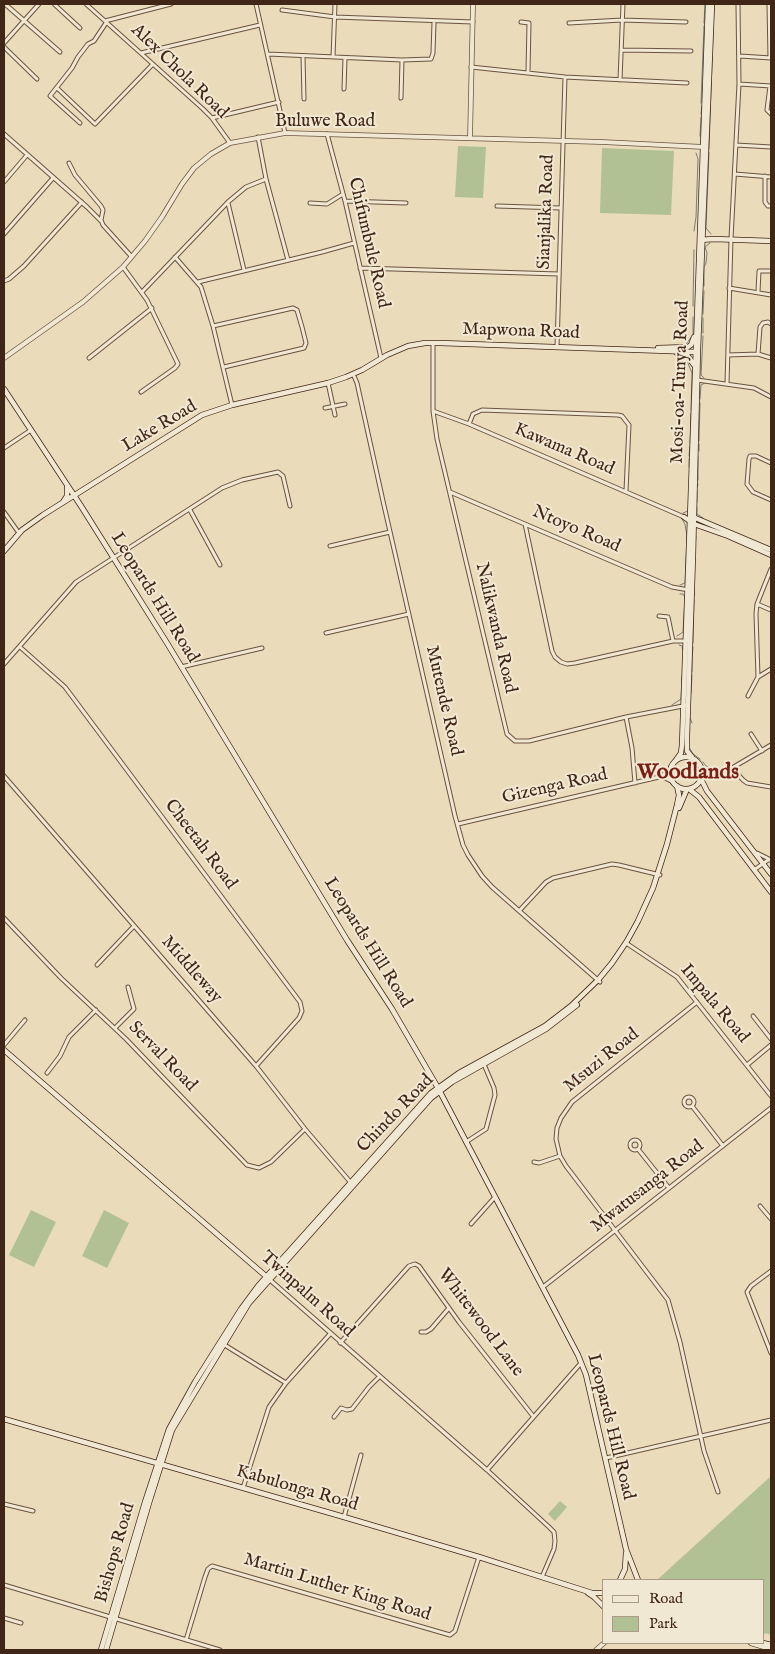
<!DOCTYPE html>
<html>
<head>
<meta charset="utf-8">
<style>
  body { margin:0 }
  #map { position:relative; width:775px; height:1654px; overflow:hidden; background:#eadbbb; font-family:"IM FELL English",serif }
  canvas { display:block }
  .frame { position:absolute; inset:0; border:5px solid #402616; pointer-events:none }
  .legend { position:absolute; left:602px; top:1579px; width:162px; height:65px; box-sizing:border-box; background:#f1e8d3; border:1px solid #aa9a87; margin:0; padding:6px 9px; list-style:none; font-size:15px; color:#402616 }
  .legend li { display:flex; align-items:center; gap:10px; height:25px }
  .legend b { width:25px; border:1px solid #aa9a87 }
</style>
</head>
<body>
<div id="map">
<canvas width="775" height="1654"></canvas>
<div class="frame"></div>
<ul class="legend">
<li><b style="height:6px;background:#f1e8d3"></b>Road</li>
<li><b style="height:14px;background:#b2c194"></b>Park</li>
</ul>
</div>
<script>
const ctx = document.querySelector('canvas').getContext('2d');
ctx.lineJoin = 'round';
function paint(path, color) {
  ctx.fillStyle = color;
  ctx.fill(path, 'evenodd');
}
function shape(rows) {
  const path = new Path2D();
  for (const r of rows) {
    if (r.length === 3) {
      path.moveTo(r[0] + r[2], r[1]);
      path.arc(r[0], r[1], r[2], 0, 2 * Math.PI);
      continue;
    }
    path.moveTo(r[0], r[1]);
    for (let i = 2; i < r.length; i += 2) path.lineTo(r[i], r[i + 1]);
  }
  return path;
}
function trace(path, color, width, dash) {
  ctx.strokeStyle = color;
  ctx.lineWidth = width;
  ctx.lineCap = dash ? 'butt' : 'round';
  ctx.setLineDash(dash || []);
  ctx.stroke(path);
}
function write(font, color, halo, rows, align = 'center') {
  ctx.font = font + ' "IM FELL English",serif';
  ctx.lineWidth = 4;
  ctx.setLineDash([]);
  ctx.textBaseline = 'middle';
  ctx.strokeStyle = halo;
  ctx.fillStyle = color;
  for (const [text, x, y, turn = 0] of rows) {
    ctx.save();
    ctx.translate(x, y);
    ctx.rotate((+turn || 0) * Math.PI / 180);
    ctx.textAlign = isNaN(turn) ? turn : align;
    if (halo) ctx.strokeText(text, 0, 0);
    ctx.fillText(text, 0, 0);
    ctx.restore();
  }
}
const green = shape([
  [458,146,486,147,483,198,455,197],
  [602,148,674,151,671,215,600,213],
  [31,1210,56,1222,34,1267,9,1255],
  [104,1210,129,1223,107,1268,82,1256],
  [771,1476,771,1635,765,1633,764,1635,764,1580,657,1580],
  [560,1501,567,1507,555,1521,548,1514]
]);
const stream = shape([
  [704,23,705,4],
  [701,103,704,26],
  [701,114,702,106],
  [700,136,701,117],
  [709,149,714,4],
  [709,152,706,228,711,234],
  [694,231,696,217,698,159,696,153],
  [704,286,704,267,706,263,707,253,705,247,710,243],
  [693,306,694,250],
  [703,314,704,291],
  [703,333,703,318],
  [703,336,701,375,704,378],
  [686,344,693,335,693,317],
  [687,361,692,373,691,410],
  [700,399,701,385,705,383],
  [699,441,700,403],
  [690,443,691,413],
  [699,451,699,444],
  [689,456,690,446],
  [689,459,689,467],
  [698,480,698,457],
  [697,487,698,484],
  [697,502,697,491],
  [697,507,697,514,703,518],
  [683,513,688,511],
  [695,547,696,536],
  [680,585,685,583,687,536,685,524,682,519],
  [694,595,694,586],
  [677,636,683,632,685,597,683,594,680,594],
  [693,643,694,600],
  [679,645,682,646,683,650],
  [692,658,693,647],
  [692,672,692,659],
  [691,693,692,675],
  [672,705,681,699,682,676],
  [690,718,692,723],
  [689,747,693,754,700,759],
  [703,762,706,766,713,770]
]);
const minor = shape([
  [5,4,60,52],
  [54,4,80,28],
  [86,4,203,109,212,118,230,143],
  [256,4,285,133],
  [769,4,770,58],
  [282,10,335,17,473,22],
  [105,21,171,4],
  [521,22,529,23,528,72],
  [569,23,622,20,686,22],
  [4,43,39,4],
  [4,47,37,79],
  [622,50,691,51],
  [141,53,260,25],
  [268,54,402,60,431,59,433,53,434,22],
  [303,56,304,99],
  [740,56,771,58],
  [333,57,335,4],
  [471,67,565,77,687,83],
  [620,80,623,4],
  [739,84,771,86],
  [770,86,767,110,771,114],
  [57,88,95,124,153,64],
  [344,89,345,58],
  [401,98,402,60],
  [212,118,279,102],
  [80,123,50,96,72,68,78,57,88,44,94,41,106,23],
  [4,134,87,207,101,221],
  [327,134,345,201,381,358],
  [258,137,266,179,288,260],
  [736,145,771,147],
  [69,163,75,175,101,206,103,210,101,220,103,225,131,256],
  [735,174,771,177],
  [765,176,765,202,768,206,771,206],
  [4,182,27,155],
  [345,201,406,203],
  [228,203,244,270],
  [310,203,327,204,343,194],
  [497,206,561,208],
  [4,234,53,178],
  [175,257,201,287,213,326,232,405],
  [123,267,147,300,178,364,175,368,141,392],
  [360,268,559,274],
  [4,281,9,279,24,266,82,202],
  [198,282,322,252,354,243],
  [729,288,771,295],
  [142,292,228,202,246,187,266,179],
  [758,292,759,271,771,271],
  [213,326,293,308,297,310,302,327,306,343,304,348,224,367],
  [433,343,433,411,437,439,507,734,515,741,529,741,626,717,688,705],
  [557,347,565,77],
  [758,354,760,327,763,323,768,322,771,324],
  [728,355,758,354,771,358],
  [89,358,152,308],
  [353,374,357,383,383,501,455,816,463,845,468,855,482,876,492,887,600,982],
  [697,380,754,388,771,397],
  [328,383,335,415],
  [727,384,731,239,739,84,738,4],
  [325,408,345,404],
  [433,411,469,424,684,517],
  [469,424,473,414,482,410,618,415,622,416,629,425,626,491],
  [4,448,31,430],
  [771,463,756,456,750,456,749,459,747,484,753,492,771,500],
  [450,492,672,587,689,590],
  [190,510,220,565],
  [4,512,19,533],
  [525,524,552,651,555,657,561,662,567,664,575,663,673,641,686,641],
  [330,546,390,532],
  [757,604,771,610],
  [659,616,668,617,673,641],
  [326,633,409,614],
  [20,647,65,687,300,1002,302,1011,299,1018,256,1066],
  [4,664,76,582,222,488,242,480,278,472,283,476,290,506],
  [181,667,262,648],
  [758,677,756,614,757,604,771,569],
  [748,696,758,677,771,669],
  [626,717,632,748,635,783],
  [751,734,762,751],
  [701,768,711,772],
  [732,768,743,780,747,783,771,787],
  [4,776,256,1066,305,1129,352,1184],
  [702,776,712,772,732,768,771,745],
  [659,777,665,778,673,782],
  [458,824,659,777,670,771],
  [757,853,769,859],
  [754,870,768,860,771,860],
  [519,911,546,882,553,878,612,864,619,865,660,875],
  [4,918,61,978,126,1039,247,1165,259,1168,271,1162,305,1129],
  [626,943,677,977,771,1096],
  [97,965,134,926],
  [697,1002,572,1102,561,1118,557,1128,556,1139,560,1156,566,1166,668,1300,680,1342,704,1451,718,1492],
  [753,1016,771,1039],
  [115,1028,134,1009,128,987],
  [4,1045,25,1020],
  [747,1065,771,1045],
  [47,1073,60,1056,69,1037,96,1010],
  [689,1102,5],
  [692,1106,723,1146],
  [635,1145,5],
  [466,1142,486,1129,495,1095,494,1088,483,1062],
  [638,1149,669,1188],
  [534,1162,539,1163,560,1156],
  [760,1206,771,1219],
  [471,1224,495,1197],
  [771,1271,751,1286,747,1292,771,1353],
  [270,1280,487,1470,549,1527,554,1532,555,1541,554,1549,542,1577],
  [543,1287,771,1108],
  [421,1332,426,1332,431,1329,449,1308],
  [340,1343,409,1266,415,1264,419,1266,459,1322,533,1416],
  [223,1344,286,1383],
  [334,1417,341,1408,347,1410,352,1409,369,1387,379,1377],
  [606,1458,771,1420],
  [487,1470,581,1363],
  [243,1488,269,1407,286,1383,330,1334],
  [4,1504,33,1511],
  [344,1517,361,1455],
  [4,1585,220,1650],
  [4,1618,21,1623],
  [186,1640,205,1577,208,1569,212,1566,450,1635,455,1631,479,1557]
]);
const tertiary = shape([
  [470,138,473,4],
  [4,358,83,302,123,267,145,241,162,217,182,184,194,168,211,154,230,143,285,133,602,142,704,147],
  [596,1650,604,1643]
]);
const secondary = shape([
  [700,240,714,239,771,241],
  [658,348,688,347,691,345,694,337],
  [677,353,687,355,694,365],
  [4,389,81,506,167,643,347,940,392,1009,438,1088,578,1355,586,1375,626,1549,638,1580],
  [63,502,67,496,67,487],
  [684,517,694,524,728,536,771,555],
  [693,517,771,550],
  [4,551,22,530,43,515,202,415,232,405,328,383,346,377,362,370,387,355,408,346,425,343,440,343,696,352],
  [686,773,16],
  [692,757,687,751,687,736,693,556,698,349,712,4],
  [676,760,681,753,682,745,708,4],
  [701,779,707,791,771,874],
  [689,789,699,797,771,892],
  [679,808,687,789],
  [4,1050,268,1278],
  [4,1419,344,1517,479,1557,592,1593,604,1593],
  [620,1580,625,1569,626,1553],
  [588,1593,594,1597,604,1607],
  [751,1643,771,1649],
  [763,1643,771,1645],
  [101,1650,145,1502,169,1429,195,1382,241,1309,258,1286,431,1093,459,1073,545,1026,571,1006,598,980,612,963,627,941,638,921,653,888,667,844,677,805,679,795,677,786],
  [106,1650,149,1503,172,1430,249,1303,431,1098,452,1082,546,1029,577,1005]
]);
const streetNames = [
  ["Alex Chola Road",179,72,44],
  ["Buluwe Road",325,122],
  ["Sianjalika Road",547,212,-88],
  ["Chifumbule Road",368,243,77],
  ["Mapwona Road",521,332,2],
  ["Mosi-oa-Tunya Road",681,382,-88],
  ["Lake Road",160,427,-31],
  ["Kawama Road",564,450,23],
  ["Ntoyo Road",576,530,23],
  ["Leopards Hill Road",154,598,58],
  ["Nalikwanda Road",495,628,77],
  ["Mutende Road",443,701,77],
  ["Gizenga Road",555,787,-13],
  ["Cheetah Road",200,845,53],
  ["Leopards Hill Road",367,943,58],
  ["Middleway",191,970,49],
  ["Impala Road",714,1004,50],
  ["Serval Road",162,1057,46],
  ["Msuzi Road",602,1061,-39],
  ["Chindo Road",396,1114,-46],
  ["Mwatusanga Road",648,1187,-38],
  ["Twinpalm Road",307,1295,42],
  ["Whitewood Lane",480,1323,53],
  ["Leopards Hill Road",610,1427,76],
  ["Kabulonga Road",297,1489,16],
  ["Bishops Road",116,1553,-74],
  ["Martin Luther King Road",337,1588,17]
];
const districtNames = [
  ["Woodlands",688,773]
];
paint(green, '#b2c194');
trace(stream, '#787e79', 1);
trace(minor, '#6a533f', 5);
trace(tertiary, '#6a533f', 5.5);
trace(secondary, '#402616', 6);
trace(minor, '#f1e8d3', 3);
trace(tertiary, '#f1e8d3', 4);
trace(secondary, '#f1e8d3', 4.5);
write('18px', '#402616', '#f1e8d3', streetNames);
write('bold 22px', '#7a1f14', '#f1e8d3', districtNames);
</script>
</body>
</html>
